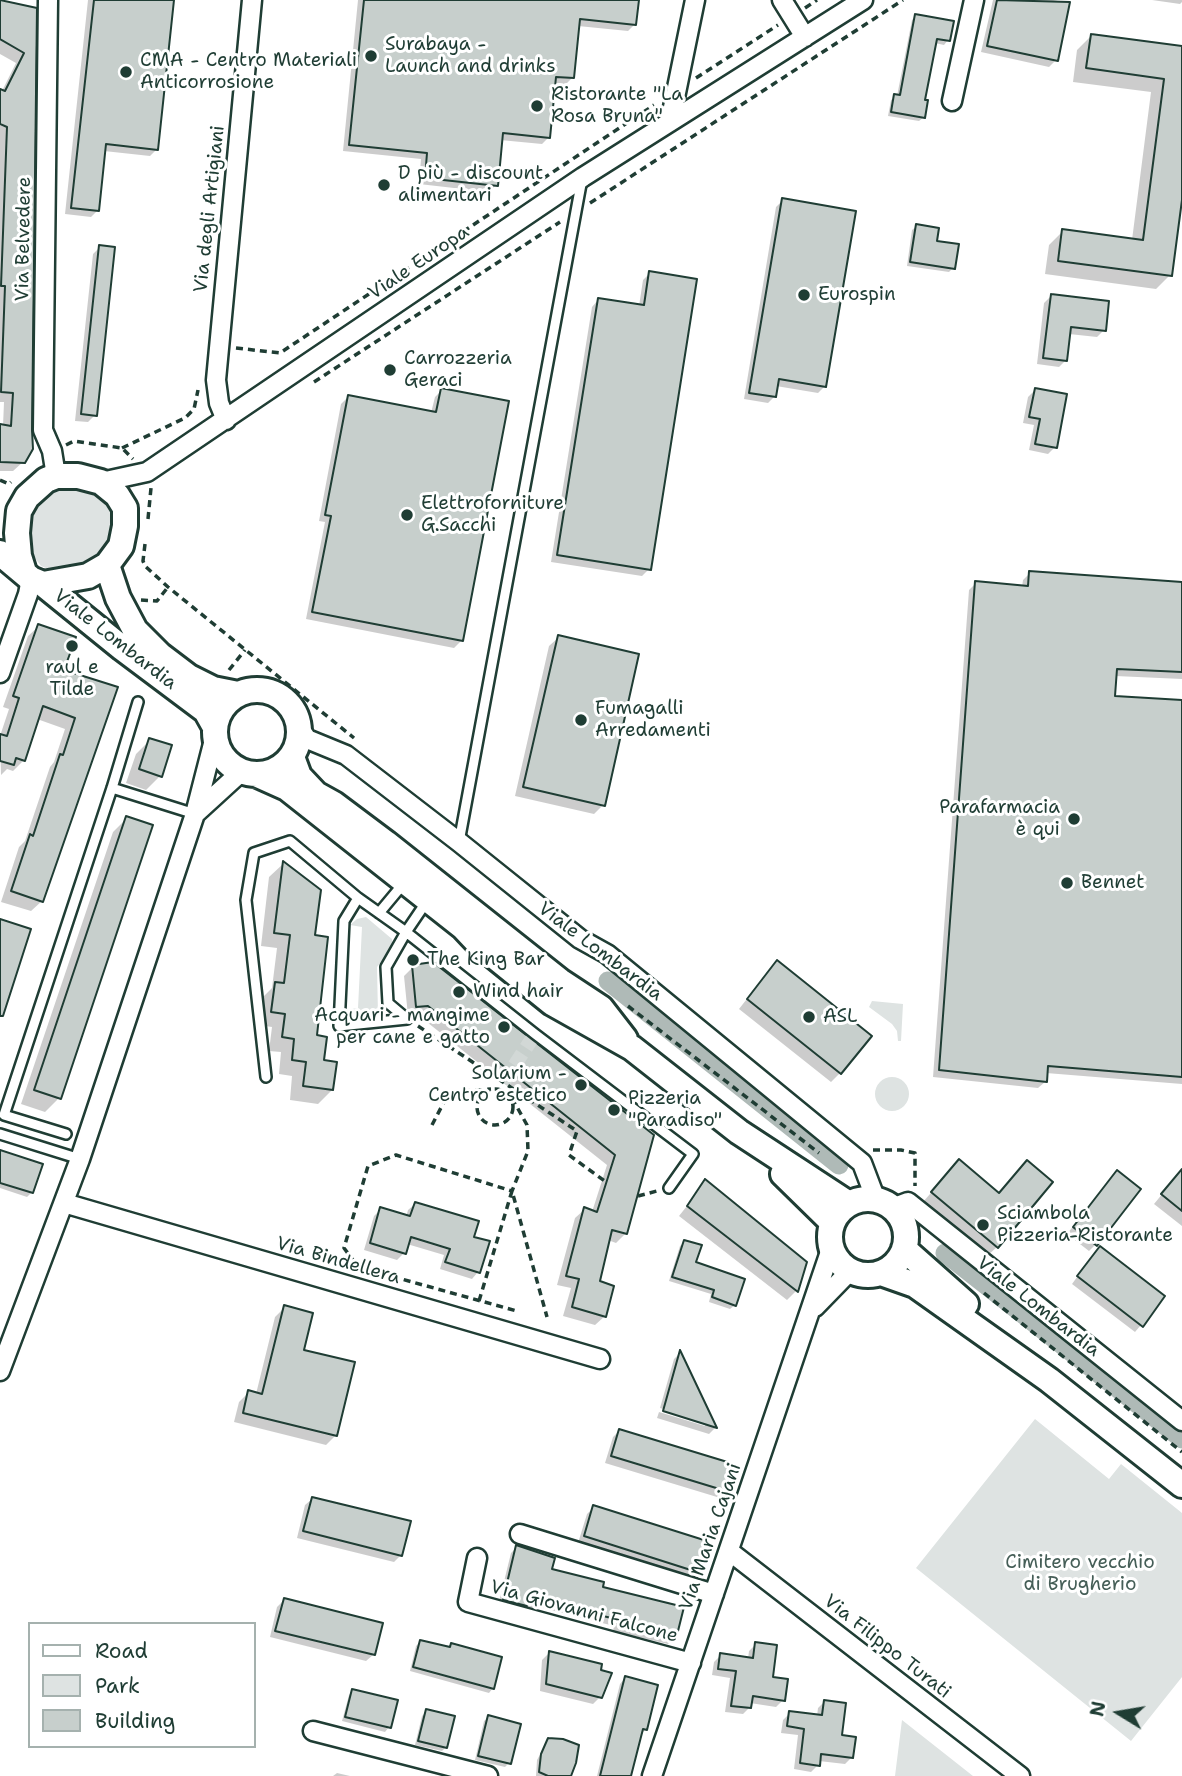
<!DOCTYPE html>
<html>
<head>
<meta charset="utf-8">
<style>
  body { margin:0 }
  #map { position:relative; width:1182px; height:1776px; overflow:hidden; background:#fff; font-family:"Shantell Sans",sans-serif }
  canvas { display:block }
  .legend { position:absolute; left:28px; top:1622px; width:228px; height:126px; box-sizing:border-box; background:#fff; border:2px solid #a5b1ae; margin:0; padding:9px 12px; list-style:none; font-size:21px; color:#1f3d34 }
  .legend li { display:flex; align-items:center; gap:14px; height:35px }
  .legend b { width:35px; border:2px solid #a5b1ae }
  .north { position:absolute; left:1084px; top:1678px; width:70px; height:70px; -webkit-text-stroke:5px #fff; paint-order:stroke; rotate:281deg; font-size:19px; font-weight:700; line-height:28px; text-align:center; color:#1f3d34 }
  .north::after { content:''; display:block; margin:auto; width:24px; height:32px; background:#1f3d34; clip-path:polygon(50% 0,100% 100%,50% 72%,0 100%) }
</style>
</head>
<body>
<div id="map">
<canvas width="1182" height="1776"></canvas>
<ul class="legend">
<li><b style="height:9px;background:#fff"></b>Road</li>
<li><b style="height:19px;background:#dee3e2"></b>Park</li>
<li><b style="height:19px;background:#c7cfcc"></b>Building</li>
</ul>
<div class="north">N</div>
</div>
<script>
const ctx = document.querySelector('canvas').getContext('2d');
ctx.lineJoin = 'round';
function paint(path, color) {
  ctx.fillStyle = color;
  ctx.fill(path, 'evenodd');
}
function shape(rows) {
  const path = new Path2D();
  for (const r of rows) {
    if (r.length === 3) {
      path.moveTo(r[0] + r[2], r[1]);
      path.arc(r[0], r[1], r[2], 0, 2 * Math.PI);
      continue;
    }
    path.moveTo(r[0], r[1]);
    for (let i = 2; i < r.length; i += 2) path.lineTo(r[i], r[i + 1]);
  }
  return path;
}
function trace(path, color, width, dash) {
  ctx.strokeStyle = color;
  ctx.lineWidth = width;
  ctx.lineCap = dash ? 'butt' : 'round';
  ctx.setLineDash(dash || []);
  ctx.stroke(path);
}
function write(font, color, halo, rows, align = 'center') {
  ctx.font = font + ' "Shantell Sans",sans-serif';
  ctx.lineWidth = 6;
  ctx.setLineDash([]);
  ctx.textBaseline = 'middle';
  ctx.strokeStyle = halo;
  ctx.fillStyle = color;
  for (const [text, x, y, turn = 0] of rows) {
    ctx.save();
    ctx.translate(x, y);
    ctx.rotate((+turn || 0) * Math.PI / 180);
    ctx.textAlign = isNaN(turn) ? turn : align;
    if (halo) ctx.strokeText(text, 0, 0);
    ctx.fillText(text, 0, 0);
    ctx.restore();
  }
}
const green = shape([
  [59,488,76,488,95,493,107,503,113,512,113,525,110,541,99,556,84,564,51,570,41,566,31,553,29,533,31,515,37,504,52,490],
  [366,917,392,939,393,947,377,967,378,1015,376,1018,350,1020,346,1017,345,1010,358,1008,362,927,350,925,357,919],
  [872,1001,903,1004,901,1041,898,1041,897,1031,892,1024,869,1007],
  [892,1094,17],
  [1035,1419,1109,1479,1121,1464,1182,1513,1182,1677,1131,1741,916,1568],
  [902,1720,973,1776,895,1776]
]);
const shadow = shape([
  [0,0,35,9,23,462,13,471,0,471,0,427,3,426,4,402,0,402,0,91,2,91,16,63,0,54],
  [88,0,173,0,157,149,150,156,104,151,98,210,91,217,65,214],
  [358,0,637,0,635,24,628,31,578,26,573,77,566,84,554,83,549,137,542,144,500,140,496,185,489,192,419,184,421,159,343,151],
  [993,0,1053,0,1068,3,1056,60,1049,67,981,52],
  [1152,0,1182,0,1182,2,1180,4],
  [916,16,948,40,944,45,935,43,923,101,924,117,919,121,888,116,891,100,897,96,912,20],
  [1091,36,1182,48,1182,187,1170,275,1156,289,1045,274,1049,245,1063,231,1132,240,1151,92,1073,82,1077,50],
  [783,200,825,386,818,393,776,386,775,396,768,403,744,399,776,207],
  [917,226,935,242,953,268,949,272,907,266,912,230],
  [100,247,95,415,88,422,75,421,93,254],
  [650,273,649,569,642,576,551,562,592,307,598,300,639,306,643,280],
  [1051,296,1104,330,1097,337,1069,334,1066,360,1059,367,1037,364,1044,303],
  [442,390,461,641,454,648,306,619,325,522,319,521,341,404,348,397,431,413,435,397],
  [1035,390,1055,447,1048,454,1029,450,1034,425,1023,423,1028,397],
  [1030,573,1182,583,1182,679,1115,676,1114,698,1182,702,1182,1084,1046,1073,1045,1082,1038,1088,933,1077,969,590,976,583,1022,587,1023,580],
  [39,626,62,671,115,688,42,901,31,911,1,902,19,847,25,841,50,767,54,762,65,729,37,719,24,760,13,771,7,769,1,775,0,736,9,709,3,707,28,636],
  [559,637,603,805,594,814,515,796,549,646],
  [150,740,160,776,146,790,126,783,136,754],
  [127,818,59,1098,45,1112,21,1104,113,832],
  [283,864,313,937,315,1037,332,1090,318,1104,290,1100,292,1076,279,1074,281,1052,269,1051,272,1027,258,1025,262,998,272,988,277,948,261,946,269,877],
  [413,967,652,1135,626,1233,616,1243,608,1240,598,1282,605,1316,595,1325,563,1316,571,1288,557,1285,575,1218,585,1209,592,1212,607,1165,418,1015,408,1016,404,976],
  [768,972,840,1073,831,1082,739,1009],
  [0,1155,32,1192,27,1197,0,1188],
  [1182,1170,1182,1226,1154,1204],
  [950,1171,997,1247,987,1256,923,1202],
  [1111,1179,1095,1245,1089,1251,1067,1234],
  [706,1182,805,1262,796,1291,787,1300,679,1216],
  [415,1204,472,1238,478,1272,472,1279,440,1269,444,1255,407,1244,404,1253,397,1260,364,1250,374,1216,381,1209,406,1217,408,1210],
  [685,1242,694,1263,735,1305,730,1309,709,1302,711,1294,669,1281,680,1246],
  [1093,1255,1141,1325,1135,1332,1072,1284],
  [285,1307,336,1435,326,1445,234,1422,239,1402,249,1392,256,1394,275,1317],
  [680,1353,715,1428,709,1434,657,1418,659,1412,705,1426,705,1422,660,1408,674,1359],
  [620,1430,724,1490,717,1497,605,1463,613,1437],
  [312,1499,401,1555,394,1562,297,1538,305,1505],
  [594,1507,696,1571,689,1577,578,1543,587,1514],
  [517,1547,550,1570,601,1588,674,1638,668,1644,613,1631,614,1626,539,1607,536,1611,524,1608,520,1612,498,1606,511,1553],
  [284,1600,381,1624,373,1655,366,1661,270,1637,277,1607],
  [420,1642,448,1648,452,1645,493,1688,489,1693,410,1671,416,1646],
  [756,1644,783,1700,776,1707,750,1703,750,1707,743,1714,725,1712,730,1678,712,1675,714,1662,721,1655,748,1659,749,1651],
  [549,1653,598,1672,600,1697,593,1704,540,1691,542,1660],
  [625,1678,646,1729,639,1736,629,1776,597,1776,620,1684],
  [353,1691,389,1727,385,1732,342,1721,349,1695],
  [825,1701,852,1757,845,1764,819,1761,818,1765,811,1772,794,1769,798,1735,781,1733,783,1720,790,1713,817,1716,818,1708],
  [427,1711,446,1747,442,1751,415,1745,422,1716],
  [489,1717,509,1763,505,1767,475,1760,484,1721],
  [548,1740,561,1776,536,1776,537,1760],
  [337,1773,350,1776,333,1776]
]);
const canal = shape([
  [608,981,839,1165],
  [945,1253,1182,1439]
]);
const building = shape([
  [0,0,37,8,32,430,33,449,25,463,0,462,0,424,11,426,13,393,1,392,5,286,1,286,7,127,0,124,0,89,5,91,24,53,0,39,0,0],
  [94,0,174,0,158,150,106,144,99,211,71,208,94,0],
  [364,0,639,0,636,25,580,19,574,78,556,77,550,138,503,133,498,186,425,178,427,153,349,145,364,0],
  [997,0,1070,2,1058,61,987,46,997,0],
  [915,14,954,21,950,41,937,39,925,100,928,100,925,118,891,112,894,94,900,95,915,14],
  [1091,34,1182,46,1182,200,1172,276,1058,261,1062,229,1143,240,1164,79,1086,68,1091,34],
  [782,198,856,211,826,387,779,379,776,397,749,393,782,198],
  [916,224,939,228,937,241,959,244,955,269,910,262,916,224],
  [99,245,115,247,97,416,81,414,99,245],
  [649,271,697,279,651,570,557,555,598,298,644,305,649,271],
  [1051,294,1109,301,1106,331,1071,327,1067,361,1043,358,1051,294],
  [441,388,509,401,463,641,312,612,331,516,325,515,348,395,436,412,441,388],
  [1035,388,1067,394,1057,448,1035,444,1040,419,1029,417,1035,388],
  [1029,571,1182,582,1182,672,1117,669,1115,696,1182,700,1182,1077,1048,1066,1047,1082,939,1070,975,581,1028,586,1029,571],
  [38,624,76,637,64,670,118,687,43,902,11,891,30,834,33,836,60,754,63,755,75,718,43,706,25,761,16,758,14,765,0,761,0,734,7,736,19,698,13,696,38,624],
  [558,635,639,654,605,806,523,787,558,635],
  [149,738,172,745,162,777,139,769,149,738],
  [126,816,153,825,61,1099,34,1090,126,816],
  [283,861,321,890,315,935,328,937,317,1035,327,1037,324,1060,337,1062,333,1090,303,1086,306,1062,292,1060,294,1039,282,1037,285,1014,271,1012,275,982,284,983,290,935,274,933,283,861],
  [0,919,31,929,3,1016,0,1016,0,919],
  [777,960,872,1036,841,1074,747,999,777,960],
  [433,962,654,1135,627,1234,612,1230,600,1281,614,1286,606,1317,572,1307,579,1279,566,1276,584,1207,597,1212,615,1155,428,1006,416,1007,412,965,433,962],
  [0,1150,43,1164,33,1193,0,1183,0,1150],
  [959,1159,999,1193,1027,1160,1053,1182,998,1248,931,1192,959,1159],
  [1182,1169,1182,1211,1161,1194,1182,1169],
  [1117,1170,1141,1189,1097,1246,1073,1227,1117,1170],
  [705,1179,807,1262,798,1292,687,1206,705,1179],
  [415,1202,479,1221,474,1237,490,1241,480,1273,445,1262,450,1249,411,1237,406,1254,370,1243,380,1207,410,1216,415,1202],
  [684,1240,702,1245,696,1262,745,1279,736,1306,712,1297,714,1290,672,1277,684,1240],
  [1100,1246,1165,1296,1143,1327,1077,1276,1100,1246],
  [284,1305,313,1313,304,1350,355,1362,337,1436,243,1413,248,1390,262,1394,284,1305],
  [680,1350,717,1428,663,1411,680,1350],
  [619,1429,734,1464,726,1491,611,1456,619,1429],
  [312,1497,411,1521,402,1556,303,1531,312,1497],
  [593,1505,707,1541,697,1572,584,1536,593,1505],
  [516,1545,555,1558,552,1569,604,1582,603,1587,684,1607,676,1639,618,1625,619,1620,544,1601,543,1606,528,1602,527,1606,503,1600,516,1545],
  [284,1598,383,1623,375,1655,275,1631,284,1598],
  [420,1640,450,1647,451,1643,502,1657,494,1689,413,1667,420,1640],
  [755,1642,777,1645,773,1677,788,1679,785,1701,753,1696,751,1708,731,1706,736,1671,718,1669,720,1653,753,1658,755,1642],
  [549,1651,602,1664,601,1670,612,1673,602,1698,546,1684,549,1651],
  [625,1676,658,1685,647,1730,643,1729,631,1776,600,1776,625,1676],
  [352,1689,398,1700,391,1728,345,1717,352,1689],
  [824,1700,846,1703,842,1735,856,1737,853,1758,821,1754,820,1766,800,1763,804,1729,787,1726,789,1711,822,1715,824,1700],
  [426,1709,455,1716,447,1748,418,1741,426,1709],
  [488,1715,521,1724,511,1764,478,1756,488,1715],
  [548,1738,563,1739,579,1745,576,1763,571,1776,548,1776,539,1772,541,1754,548,1738]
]);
const pedestrianTunnel = shape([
  [503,1083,535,1034]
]);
const path = shape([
  [805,8,817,0],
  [696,78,778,25],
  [590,203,903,0],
  [236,348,280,353,654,105],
  [314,382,560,222],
  [66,445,74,441,122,448,133,459],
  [122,448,185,418,194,409,198,390],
  [0,480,9,484,11,482],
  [148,519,151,488],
  [145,544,143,561,145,566,168,587,354,738],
  [141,600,157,601,168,587],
  [229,670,245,650],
  [628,1006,819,1153],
  [418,1026,577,1131,569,1155,606,1182],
  [495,1107,18],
  [512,1098,527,1125,528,1151,512,1191,396,1155,368,1166,344,1248,358,1267,517,1311],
  [432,1125,444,1102,465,1091,491,1089],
  [873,1150,901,1150,915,1153,915,1186],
  [638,1196,657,1191],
  [984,1293,1182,1452],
  [479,1301,512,1191,547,1317]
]);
const service = shape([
  [112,788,195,814],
  [459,842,582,179],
  [358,898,344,921,339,1026,407,1019,388,1003,386,967,406,932,535,1034,693,1154,669,1188],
  [379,913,404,883],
  [266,1077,246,900,254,853,290,841,358,898,406,932,427,901],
  [0,1134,80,1159],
  [66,1134,4,1115,112,788,138,702]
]);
const minor = shape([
  [48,0,43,430,52,451,56,476],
  [782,0,805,37],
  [952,101,974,0],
  [670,122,695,0],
  [226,420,219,403,216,380,252,0],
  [101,482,147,472,583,177,863,0],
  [0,673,28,594,31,579],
  [300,729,307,739,346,755,459,842,580,939,607,954,862,1163,876,1200],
  [195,814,241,772],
  [64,1203,600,1359],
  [892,1208,908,1202,1182,1421],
  [815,1307,850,1271],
  [0,1371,80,1159,195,814,215,736],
  [520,1534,714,1594],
  [729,1551,1020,1776],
  [477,1558,468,1602,691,1663],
  [313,1731,488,1776],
  [652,1776,831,1249]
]);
const secondary = shape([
  [0,553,31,579,43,584,122,648,206,711,215,727],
  [107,565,118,598,135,630,160,655,189,677,213,689,238,694],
  [24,572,19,556,17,533,19,511,27,497,46,480,56,476,78,476,101,482,117,495,125,508,125,526,121,546,107,565,88,576,43,584],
  [257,732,42],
  [292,757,299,776,316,794,334,804,386,843,560,981,601,1008,625,1039],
  [258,775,287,788,463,927,479,944,552,1003,632,1048,739,1132,849,1204],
  [783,1174,832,1222],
  [868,1237,38],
  [904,1249,966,1304],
  [881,1273,915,1285,1049,1380,1182,1485]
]);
const markers = [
  [371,56,7,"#1f3d34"],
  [126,72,7,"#1f3d34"],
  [537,106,7,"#1f3d34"],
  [384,185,7,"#1f3d34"],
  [804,295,7,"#1f3d34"],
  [390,370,7,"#1f3d34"],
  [407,515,7,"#1f3d34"],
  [72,646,7,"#1f3d34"],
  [581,720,7,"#1f3d34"],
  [1074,819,7,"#1f3d34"],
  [1067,883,7,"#1f3d34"],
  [413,960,7,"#1f3d34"],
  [459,992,7,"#1f3d34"],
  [809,1017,7,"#1f3d34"],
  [504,1027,7,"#1f3d34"],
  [581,1085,7,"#1f3d34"],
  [614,1110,7,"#1f3d34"],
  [983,1225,7,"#1f3d34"]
];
const poiNames = [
  ["Surabaya -",385,45],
  ["Launch and drinks",385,67],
  ["CMA - Centro Materiali",140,61],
  ["Anticorrosione",140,83],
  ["Ristorante \"La",551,95],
  ["Rosa Bruna\"",551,117],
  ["D più - discount",398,174],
  ["alimentari",398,196],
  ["Eurospin",818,295],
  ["Carrozzeria",404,359],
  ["Geraci",404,381],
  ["Elettroforniture",421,504],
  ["G.Sacchi",421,526],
  ["raul e",72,668,"center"],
  ["Tilde",72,690,"center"],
  ["Fumagalli",595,709],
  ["Arredamenti",595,731],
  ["Parafarmacia",1060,808,"right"],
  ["è qui",1060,830,"right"],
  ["Bennet",1081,883],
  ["The King Bar",427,960],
  ["Wind hair",473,992],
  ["Acquari - mangime",490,1016,"right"],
  ["per cane e gatto",490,1038,"right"],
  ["ASL",823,1017],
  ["Solarium -",567,1074,"right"],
  ["Centro estetico",567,1096,"right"],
  ["Pizzeria",628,1099],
  ["\"Paradiso\"",628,1121],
  ["Sciambola",997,1214],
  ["Pizzeria-Ristorante",997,1236]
];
const streetNames = [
  ["Via degli Artigiani",210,209,-84],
  ["Via Belvedere",24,239,-89],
  ["Viale Europa",419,263,-34],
  ["Viale Lombardia",115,640,38],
  ["Viale Lombardia",600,952,37],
  ["Via Bindellera",338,1261,16],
  ["Viale Lombardia",1038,1307,38],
  ["Via Maria Cajani",711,1537,-71],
  ["Via Giovanni Falcone",584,1612,15],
  ["Via Filippo Turati",887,1647,38]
];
const parkNames = [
  ["Cimitero vecchio",1080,1563],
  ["di Brugherio",1080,1585]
];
paint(green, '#dee3e2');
paint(shadow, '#0003');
trace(canal, '#afbab7', 19);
paint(building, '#c7cfcc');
trace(building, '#1f3d34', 2);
trace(pedestrianTunnel, '#d2d8d6', 14, [14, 7]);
trace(service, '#1f3d34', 14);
trace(minor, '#1f3d34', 23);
trace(secondary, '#1f3d34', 30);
trace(path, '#1f3d34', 3.5, [7, 5]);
trace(service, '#fff', 9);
trace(minor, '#fff', 18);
trace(secondary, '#fff', 24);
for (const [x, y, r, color] of markers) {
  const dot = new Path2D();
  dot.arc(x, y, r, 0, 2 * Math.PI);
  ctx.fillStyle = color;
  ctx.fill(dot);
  trace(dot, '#fff', 2.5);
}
write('19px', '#1f3d34', '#fff', poiNames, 'left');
write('19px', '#1f3d34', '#fff', streetNames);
write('19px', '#455e57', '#fff', parkNames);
</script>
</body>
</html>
